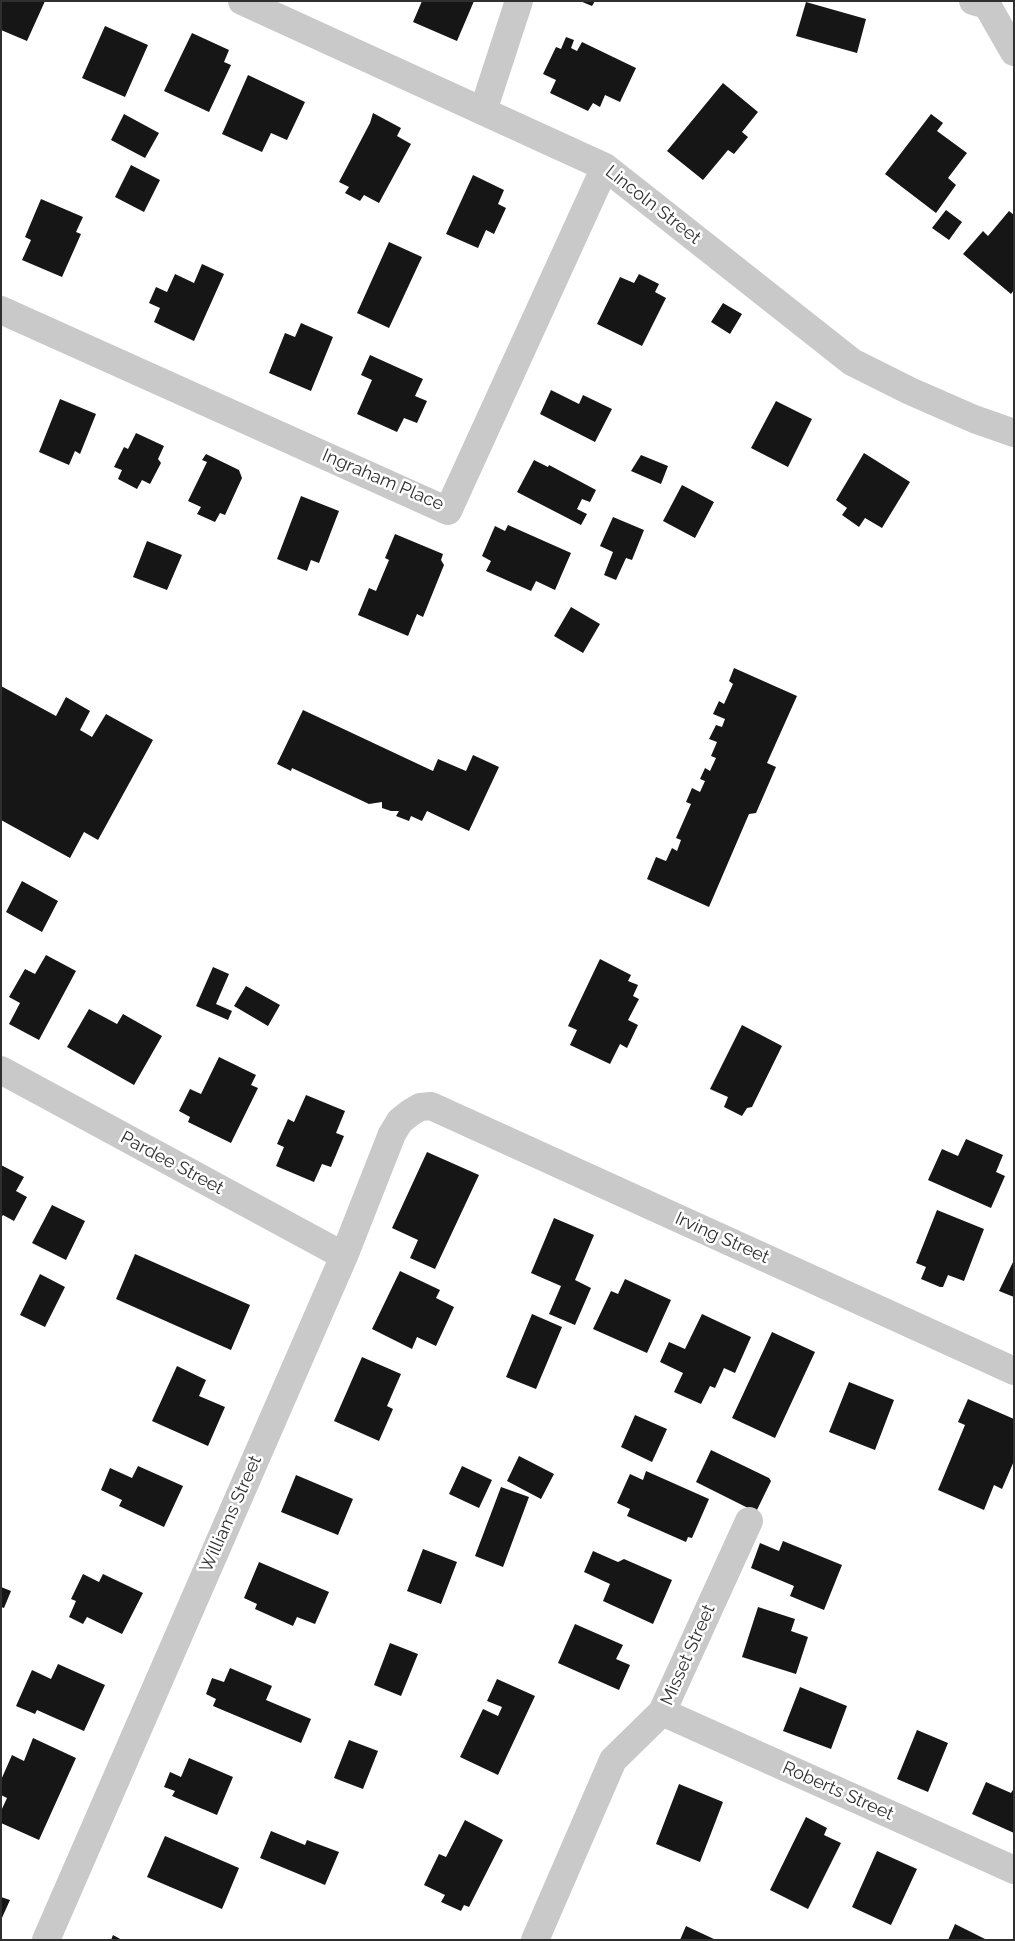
<!DOCTYPE html>
<html>
<head>
<meta charset="utf-8">
<style>
  body { margin:0 }
  #map { position:relative; width:1015px; height:1941px; overflow:hidden; background:#fff; font-family:Raleway,sans-serif }
  canvas { display:block }
  .frame { position:absolute; inset:0; border:2px solid #2f2f2f; pointer-events:none }
</style>
</head>
<body>
<div id="map">
<canvas width="1015" height="1941"></canvas>
<div class="frame"></div>
</div>
<script>
const ctx = document.querySelector('canvas').getContext('2d');
ctx.lineJoin = 'round';
function paint(path, color) {
  ctx.fillStyle = color;
  ctx.fill(path, 'evenodd');
}
function shape(rows) {
  const path = new Path2D();
  for (const r of rows) {
    path.moveTo(r[0], r[1]);
    for (let i = 2; i < r.length; i += 2) path.lineTo(r[i], r[i + 1]);
  }
  return path;
}
function trace(path, color, width, dash) {
  ctx.strokeStyle = color;
  ctx.lineWidth = width;
  ctx.lineCap = dash ? 'butt' : 'round';
  ctx.setLineDash(dash || []);
  ctx.stroke(path);
}
function write(font, color, halo, rows, align = 'center') {
  ctx.font = font + ' Raleway,sans-serif';
  ctx.lineWidth = 5;
  ctx.setLineDash([]);
  ctx.textBaseline = 'middle';
  ctx.strokeStyle = halo;
  ctx.fillStyle = color;
  for (const [text, x, y, turn = 0] of rows) {
    ctx.save();
    ctx.translate(x, y);
    ctx.rotate((+turn || 0) * Math.PI / 180);
    ctx.textAlign = isNaN(turn) ? turn : align;
    if (halo) ctx.strokeText(text, 0, 0);
    ctx.fillText(text, 0, 0);
    ctx.restore();
  }
}
const building = shape([
  [1,1,45,1,27,41,1,30],
  [422,1,474,1,457,41,413,22],
  [580,1,595,1,592,6],
  [806,2,866,19,857,53,796,36],
  [105,26,148,45,125,97,82,78],
  [192,33,229,50,224,62,231,65,209,112,164,91],
  [566,37,574,40,571,48,577,51,582,42,636,68,620,102,605,95,600,107,593,103,588,111,550,93,556,80,543,74,556,47,561,49],
  [248,75,305,102,287,140,271,133,262,152,222,134],
  [723,83,758,112,742,132,748,137,734,154,728,150,703,180,667,151],
  [373,113,401,128,397,136,411,144,379,203,364,195,360,201,345,193,349,187,339,182,370,123],
  [124,114,159,133,145,158,111,140],
  [931,114,943,123,937,131,967,153,948,178,956,185,936,213,885,174],
  [131,165,160,180,144,212,115,197],
  [473,175,504,190,498,204,506,208,494,234,486,230,478,248,446,234],
  [41,199,83,217,76,232,81,234,62,277,22,260,31,240,25,237],
  [946,210,962,222,949,240,932,228],
  [1009,211,1014,215,1014,290,1011,294,963,254,983,231,988,236],
  [389,242,422,257,389,328,357,313],
  [202,264,224,274,194,341,154,322,160,308,149,303,156,287,167,292,175,274,194,283],
  [639,274,659,284,655,292,666,298,642,346,597,324,620,277,634,283],
  [723,303,742,314,730,334,711,322],
  [301,323,333,337,311,391,269,373,285,333,295,337],
  [370,355,423,379,415,396,427,401,417,423,404,418,397,432,357,414,372,380,361,375],
  [551,390,579,404,583,395,612,409,595,442,540,414],
  [60,399,96,414,80,454,75,451,69,465,39,452],
  [776,401,812,419,788,467,751,448],
  [136,433,164,446,158,459,161,463,150,484,142,480,137,489,118,479,122,470,114,467,124,447,128,449],
  [864,453,910,482,882,528,865,518,859,527,842,515,847,508,836,500],
  [206,454,239,470,242,478,225,515,220,513,215,522,197,514,201,507,188,501,207,462,202,460],
  [641,455,668,466,661,484,631,471],
  [534,460,548,467,549,465,596,490,590,502,582,499,577,509,587,514,581,525,517,492],
  [682,485,714,502,695,538,663,521],
  [301,496,339,511,319,563,311,560,307,571,277,559],
  [613,517,644,530,632,560,626,558,616,580,604,575,613,552,600,546],
  [508,525,571,553,555,590,536,581,531,591,486,571,491,561,482,556,495,526,505,531],
  [395,534,443,554,441,560,444,565,423,617,417,614,408,636,358,615,369,588,376,591,389,560,385,558],
  [147,541,182,555,167,590,133,577],
  [571,607,600,624,583,653,554,636],
  [734,668,797,696,767,763,776,767,756,813,749,814,709,907,647,879,656,857,666,861,672,848,677,851,681,840,676,838,691,804,686,802,692,788,700,792,705,781,700,779,705,768,710,771,716,758,711,756,717,742,709,739,716,725,722,727,725,719,713,714,719,701,724,704,733,684,729,681],
  [1,686,56,716,66,697,90,711,80,730,92,737,106,714,153,740,98,840,84,832,70,858,1,820],
  [303,710,433,771,438,759,466,771,473,755,499,767,469,831,427,811,422,821,411,816,409,821,396,816,399,811,391,811,382,808,382,802,369,804,292,768,291,771,277,764],
  [22,881,58,901,42,932,6,912],
  [46,955,76,971,39,1040,9,1024,20,1003,9,997,25,969,35,974],
  [600,959,631,975,628,981,638,985,633,996,639,999,628,1020,638,1025,627,1048,620,1044,610,1064,570,1045,577,1030,568,1026],
  [213,967,229,974,216,1004,232,1011,228,1020,196,1006],
  [246,986,280,1005,268,1026,234,1006],
  [89,1009,117,1024,123,1014,162,1036,134,1085,67,1047],
  [742,1025,782,1046,752,1107,747,1108,742,1116,724,1107,728,1097,710,1089],
  [219,1057,256,1075,251,1085,258,1088,231,1143,188,1122,190,1117,179,1111,190,1089,201,1094],
  [306,1095,345,1111,336,1133,344,1136,331,1167,322,1164,314,1182,276,1166,284,1147,277,1144,288,1119,294,1122],
  [966,1139,1003,1155,996,1172,1005,1176,991,1208,928,1180,942,1149,958,1156],
  [427,1152,479,1175,435,1269,410,1258,418,1240,392,1228],
  [1,1165,24,1177,16,1191,27,1197,14,1221,3,1215,1,1218],
  [52,1205,85,1221,66,1260,32,1243],
  [937,1210,984,1229,964,1281,948,1275,943,1287,940,1287,921,1279,926,1267,916,1263],
  [554,1218,594,1235,575,1280,591,1288,575,1325,549,1314,561,1286,531,1273],
  [135,1254,250,1305,231,1350,116,1299],
  [1014,1260,1014,1297,999,1291],
  [400,1271,440,1290,436,1298,454,1307,436,1346,417,1337,412,1349,372,1329],
  [40,1274,65,1287,45,1327,20,1315],
  [625,1279,671,1300,647,1353,593,1329,611,1291,618,1294],
  [532,1314,562,1327,536,1389,506,1377],
  [702,1314,751,1337,735,1373,724,1368,715,1388,710,1386,701,1404,674,1392,683,1373,660,1362,669,1342,685,1349],
  [772,1332,815,1352,775,1438,732,1418],
  [362,1357,401,1374,387,1406,393,1409,379,1441,334,1421],
  [177,1366,206,1380,199,1396,225,1407,208,1446,152,1421],
  [849,1382,894,1400,875,1450,829,1432],
  [968,1399,1014,1419,1014,1461,1002,1489,994,1485,984,1510,938,1490,965,1425,958,1422],
  [635,1415,667,1429,652,1462,621,1447],
  [711,1450,769,1478,771,1481,756,1512,696,1482],
  [519,1456,554,1474,541,1499,507,1481],
  [138,1466,183,1486,164,1527,119,1506,122,1500,101,1490,110,1468,132,1478],
  [462,1466,492,1480,479,1508,449,1494],
  [646,1471,709,1499,692,1538,688,1537,686,1542,627,1516,630,1509,617,1503,630,1474,643,1480],
  [296,1475,353,1499,338,1535,281,1512],
  [501,1487,529,1497,503,1567,475,1556],
  [783,1541,842,1565,824,1610,790,1596,794,1586,751,1568,760,1543,779,1551],
  [423,1549,457,1562,441,1604,407,1591],
  [593,1551,618,1562,624,1559,672,1580,653,1624,603,1601,610,1584,584,1572],
  [259,1562,329,1592,315,1624,297,1617,293,1626,255,1609,257,1604,244,1598],
  [83,1574,99,1582,103,1574,143,1593,122,1634,87,1617,83,1624,69,1617,76,1601,71,1599],
  [1,1587,11,1591,4,1608,1,1607],
  [758,1607,795,1619,791,1631,808,1637,796,1674,742,1657],
  [575,1624,623,1645,616,1659,630,1665,619,1690,558,1663],
  [390,1643,418,1654,401,1696,374,1685],
  [58,1664,105,1685,84,1731,37,1710,35,1714,16,1706,32,1670,51,1679],
  [230,1668,272,1686,266,1700,311,1719,301,1743,213,1706,216,1699,206,1694,212,1678,224,1682],
  [497,1679,535,1696,498,1775,460,1757,483,1709,498,1716,502,1707,487,1701],
  [800,1687,847,1706,831,1749,783,1731],
  [917,1730,948,1743,928,1792,897,1779],
  [33,1738,76,1758,39,1840,1,1823,1,1811,7,1798,1,1795,1,1780,12,1755,24,1761],
  [349,1740,378,1751,363,1789,334,1778],
  [189,1758,233,1777,217,1815,172,1796,175,1791,164,1787,170,1772,181,1777],
  [986,1782,1011,1793,1014,1788,1014,1833,972,1814],
  [679,1784,723,1802,700,1862,656,1844],
  [806,1817,827,1828,824,1835,841,1843,808,1909,770,1890],
  [465,1820,503,1840,469,1907,464,1905,461,1911,441,1902,445,1895,424,1885,439,1854,446,1857],
  [271,1831,305,1845,307,1840,339,1852,325,1885,260,1858],
  [165,1836,239,1868,222,1909,147,1877],
  [877,1851,917,1869,891,1925,852,1907],
  [1,1897,10,1900,1,1920],
  [955,1924,987,1940,948,1940],
  [686,1926,716,1940,680,1940],
  [113,1935,122,1940,111,1940]
]);
const street = shape([
  [242,1,605,167,852,362,910,391,974,419,1014,433],
  [973,1,987,5,1014,52],
  [483,111,519,1],
  [1,310,448,511,605,167],
  [1,1070,344,1256],
  [662,1712,1014,1870],
  [46,1940,344,1256,392,1134,400,1121,410,1113,420,1107,431,1106,1014,1371],
  [535,1940,613,1760,662,1712,749,1521]
]);
const streetNames = [
  ["Lincoln Street",653,205,38],
  ["Ingraham Place",383,480,23],
  ["Pardee Street",172,1163,28],
  ["Irving Street",722,1238,24],
  ["Williams Street",231,1514,-66],
  ["Misset Street",688,1655,-66],
  ["Roberts Street",838,1791,24]
];
paint(building, '#161616');
trace(street, '#c9c9c9', 28);
write('18px', '#2f2f2f', '#fff', streetNames);
</script>
</body>
</html>
